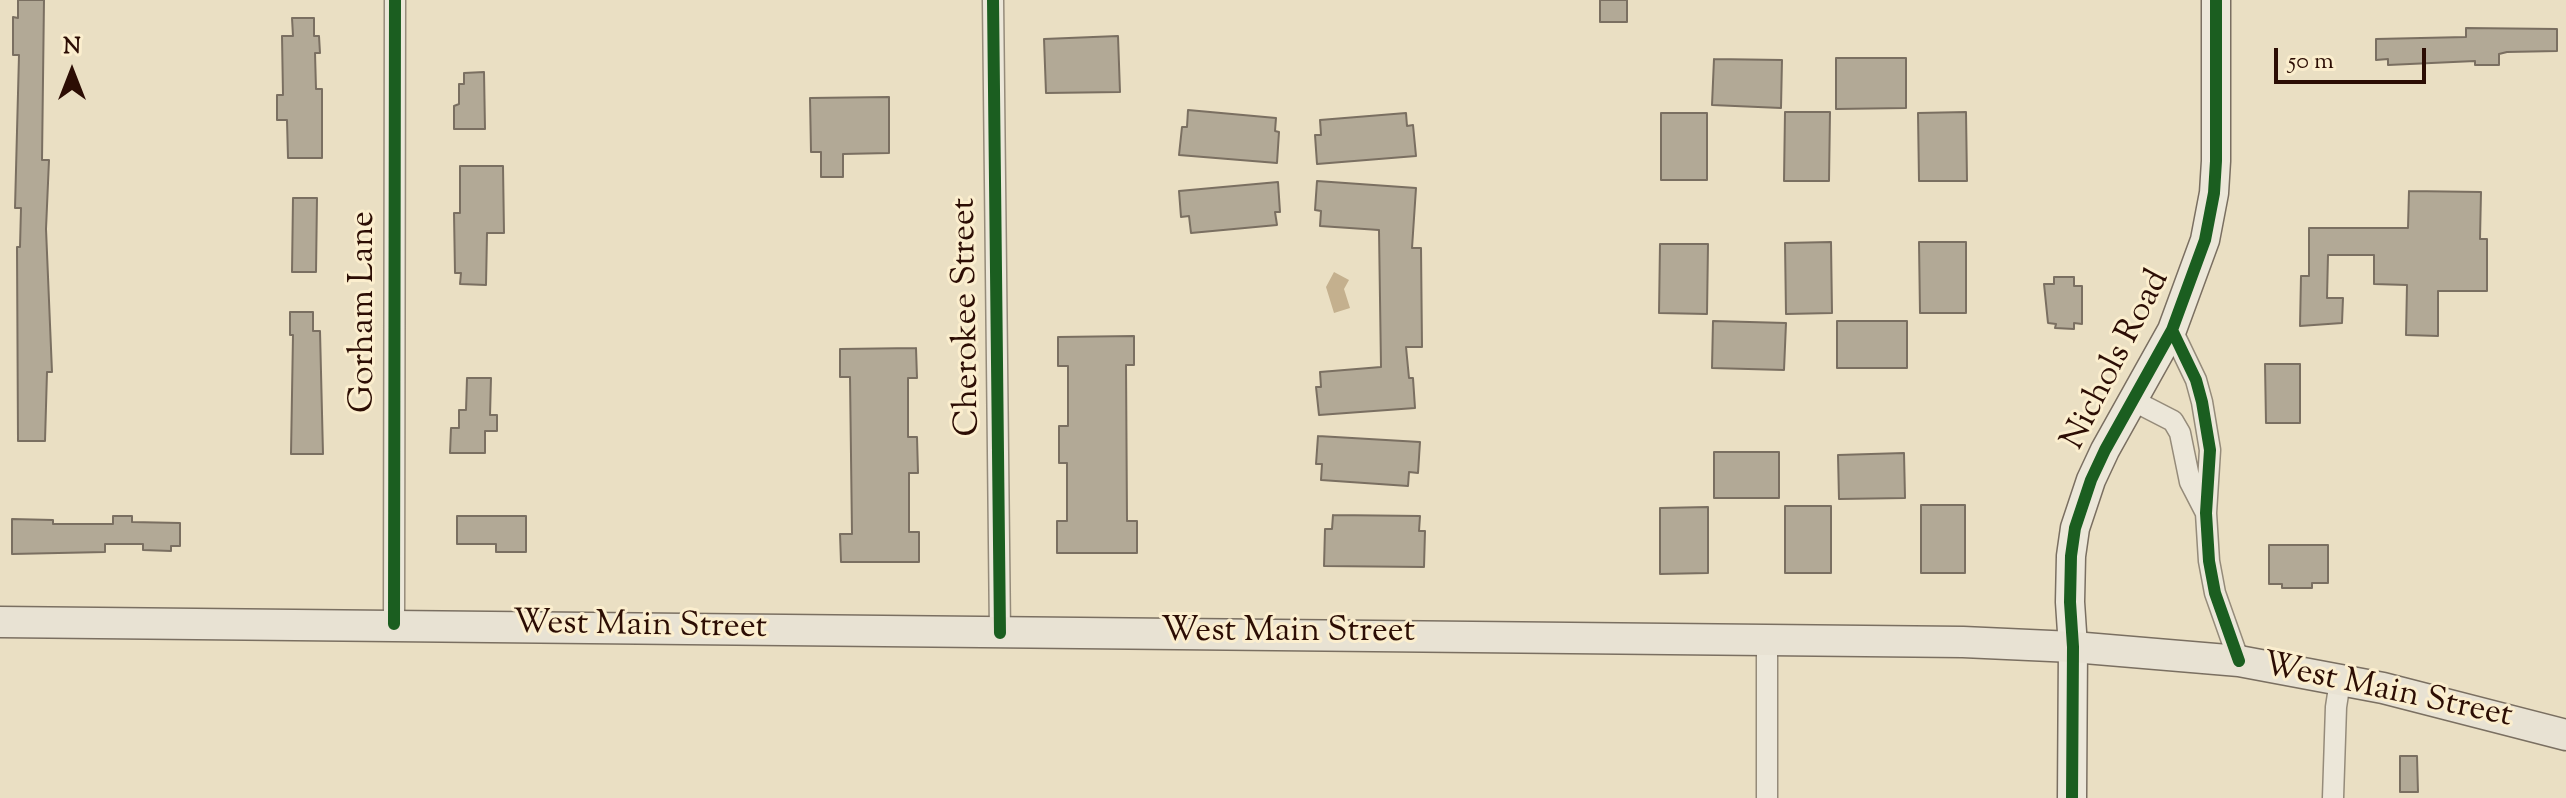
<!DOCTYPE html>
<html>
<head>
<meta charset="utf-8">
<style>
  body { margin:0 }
  #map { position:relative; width:2566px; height:798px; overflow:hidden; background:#eadfc3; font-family:"Sorts Mill Goudy",serif }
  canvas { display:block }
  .north { position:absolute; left:32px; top:32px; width:80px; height:80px; -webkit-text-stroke:6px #fbeece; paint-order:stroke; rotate:0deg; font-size:22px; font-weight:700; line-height:32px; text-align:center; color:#2c0d04 }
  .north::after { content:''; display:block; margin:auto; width:28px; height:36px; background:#2c0d04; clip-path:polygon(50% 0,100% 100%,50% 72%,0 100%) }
  .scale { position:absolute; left:2274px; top:48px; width:152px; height:36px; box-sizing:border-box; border:4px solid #2c0d04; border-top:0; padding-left:10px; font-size:24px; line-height:28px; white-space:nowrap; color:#2c0d04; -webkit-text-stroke:6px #fbeece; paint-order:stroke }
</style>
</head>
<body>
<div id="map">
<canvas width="2566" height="798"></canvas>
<div class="north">N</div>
<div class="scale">50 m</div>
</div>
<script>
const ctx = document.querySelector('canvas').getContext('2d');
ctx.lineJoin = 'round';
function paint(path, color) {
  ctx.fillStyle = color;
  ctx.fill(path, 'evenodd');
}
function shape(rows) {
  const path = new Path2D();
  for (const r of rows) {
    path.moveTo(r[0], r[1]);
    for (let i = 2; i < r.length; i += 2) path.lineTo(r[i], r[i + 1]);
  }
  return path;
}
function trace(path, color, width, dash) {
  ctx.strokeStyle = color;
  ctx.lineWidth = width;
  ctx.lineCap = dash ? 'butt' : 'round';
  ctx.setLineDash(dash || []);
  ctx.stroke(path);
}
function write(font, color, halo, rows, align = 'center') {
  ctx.font = font + ' "Sorts Mill Goudy",serif';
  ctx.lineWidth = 6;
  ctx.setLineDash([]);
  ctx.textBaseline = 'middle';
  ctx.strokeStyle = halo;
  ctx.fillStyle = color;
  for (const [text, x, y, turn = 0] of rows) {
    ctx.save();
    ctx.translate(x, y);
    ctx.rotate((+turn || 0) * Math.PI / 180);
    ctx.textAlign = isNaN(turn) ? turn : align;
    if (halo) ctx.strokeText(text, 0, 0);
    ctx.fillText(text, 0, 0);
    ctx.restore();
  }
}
const water = shape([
  [1334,272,1349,280,1344,289,1350,308,1334,313,1326,287]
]);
const building = shape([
  [18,0,44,0,42,160,49,160,46,229,52,372,47,372,45,441,18,441,17,247,20,247,21,208,15,208,19,55,13,55,13,17,18,18,18,0],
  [1600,0,1627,0,1627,22,1600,22,1600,0],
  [292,18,314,18,314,36,319,36,320,53,315,53,316,89,322,89,322,158,288,158,287,120,277,120,277,95,283,95,282,36,293,36,292,18],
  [2466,28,2557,29,2557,51,2507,52,2499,54,2499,65,2475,65,2475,61,2388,65,2388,59,2376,60,2376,39,2466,37,2466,28],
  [1118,36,1120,92,1046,93,1044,39,1118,36],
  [1836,58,1906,58,1906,108,1836,109,1836,58],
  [1714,59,1782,60,1781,108,1712,105,1714,59],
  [484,72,485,129,454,129,454,106,459,104,459,84,464,84,464,73,484,72],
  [889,97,889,153,843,154,843,177,821,177,821,152,811,152,810,98,889,97],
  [1188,110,1276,118,1275,131,1279,132,1277,163,1179,155,1182,127,1187,127,1188,110],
  [1785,112,1830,112,1829,181,1784,181,1785,112],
  [1966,112,1967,181,1919,181,1918,113,1966,112],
  [1406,113,1407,126,1413,125,1416,156,1317,164,1315,135,1321,135,1320,120,1406,113],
  [1661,113,1707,113,1707,180,1661,180,1661,113],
  [460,166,503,166,504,233,487,233,486,285,460,284,461,273,455,273,454,213,460,213,460,166],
  [1317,181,1416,188,1412,248,1421,248,1422,347,1406,347,1409,378,1413,378,1415,408,1319,415,1316,387,1321,387,1320,372,1381,367,1379,230,1320,226,1321,211,1315,210,1317,181],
  [1278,182,1280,212,1275,212,1277,225,1191,233,1189,216,1181,217,1179,191,1278,182],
  [2409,191,2481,192,2480,239,2487,239,2487,291,2438,291,2438,336,2406,335,2407,285,2374,284,2374,255,2328,255,2327,298,2343,298,2342,323,2300,326,2301,276,2309,276,2309,228,2408,228,2409,191],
  [293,198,317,198,316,272,292,272,293,198],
  [1831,242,1832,313,1786,314,1785,243,1831,242],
  [1919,242,1966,242,1966,313,1920,313,1919,242],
  [1660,244,1708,244,1707,314,1659,313,1660,244],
  [2054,277,2074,277,2074,286,2082,286,2082,324,2074,323,2074,329,2055,328,2056,324,2048,323,2044,284,2054,284,2054,277],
  [290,312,313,312,313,331,320,331,323,454,291,454,293,335,290,335,290,312],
  [1713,321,1786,323,1784,370,1712,368,1713,321],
  [1837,321,1907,321,1907,368,1837,368,1837,321],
  [1134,336,1134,365,1126,365,1127,521,1137,521,1137,553,1057,553,1057,521,1067,521,1067,463,1059,463,1059,426,1068,426,1068,366,1058,366,1058,337,1134,336],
  [916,348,917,378,908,378,908,437,917,437,918,473,909,473,909,532,919,532,919,562,841,562,840,534,852,534,850,377,840,377,840,349,916,348],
  [2265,364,2300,364,2300,423,2266,423,2265,364],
  [467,378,491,378,490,415,497,415,497,431,485,431,485,453,450,453,451,428,459,428,459,410,466,410,467,378],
  [1318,436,1420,442,1418,473,1409,472,1408,486,1321,480,1322,464,1316,464,1318,436],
  [1714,452,1779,452,1779,498,1714,498,1714,452],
  [1904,453,1905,498,1839,499,1838,455,1904,453],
  [1921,505,1965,505,1965,573,1921,573,1921,505],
  [1785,506,1831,506,1831,573,1785,573,1785,506],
  [1708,507,1708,573,1660,574,1660,508,1708,507],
  [1333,515,1420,516,1419,531,1425,531,1424,567,1324,566,1325,529,1332,529,1333,515],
  [113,516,132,516,132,522,180,523,180,546,171,546,171,551,143,550,143,544,105,544,105,552,12,554,12,519,53,520,53,524,113,524,113,516],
  [457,516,526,516,526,552,496,552,496,544,457,544,457,516],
  [2269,545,2328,545,2328,583,2312,583,2312,588,2282,588,2282,584,2269,584,2269,545],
  [2400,756,2417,756,2418,792,2400,792,2400,756]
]);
const street = shape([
  [993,0,1000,633],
  [2172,330,2196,380,2202,402,2210,450,2206,513,2209,561,2215,593,2239,661],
  [2134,401,2173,421,2180,433,2190,482,2206,513],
  [394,624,395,0],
  [1767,798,1767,638],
  [2333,798,2336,707,2340,681]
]);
const secondary = shape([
  [2072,798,2073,647,2070,602,2071,556,2075,528,2091,480,2105,450,2172,330,2205,240,2214,193,2216,161,2216,0]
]);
const primary = shape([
  [0,622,1963,642,2073,647,2239,661,2383,688,2566,735]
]);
const cycleway = shape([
  [993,0,1000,633],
  [2172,330,2196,380,2202,402,2210,450,2206,513,2209,561,2215,593,2239,661],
  [394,624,395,0],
  [2072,798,2073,647,2070,602,2071,556,2075,528,2091,480,2105,450,2172,330,2205,240,2214,193,2216,161,2216,0]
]);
const streetNames = [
  ["Gorham Lane",366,312,-90],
  ["Cherokee Street",969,317,-91],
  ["Nichols Road",2118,361,-63],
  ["West Main Street",640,628,1],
  ["West Main Street",1288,634],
  ["West Main Street",2387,693,12]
];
paint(water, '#c4b08e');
paint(building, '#b2a996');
trace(building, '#7a6f61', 2);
trace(street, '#958b7a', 23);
trace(secondary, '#7a6f61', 31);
trace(primary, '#7a6f61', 33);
trace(street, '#ece7d9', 20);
trace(secondary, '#ece7d9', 28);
trace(primary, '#e8e2d3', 30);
trace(cycleway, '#1b5e20', 12);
write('34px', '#2c0d04', '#fbeece', streetNames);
</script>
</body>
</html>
